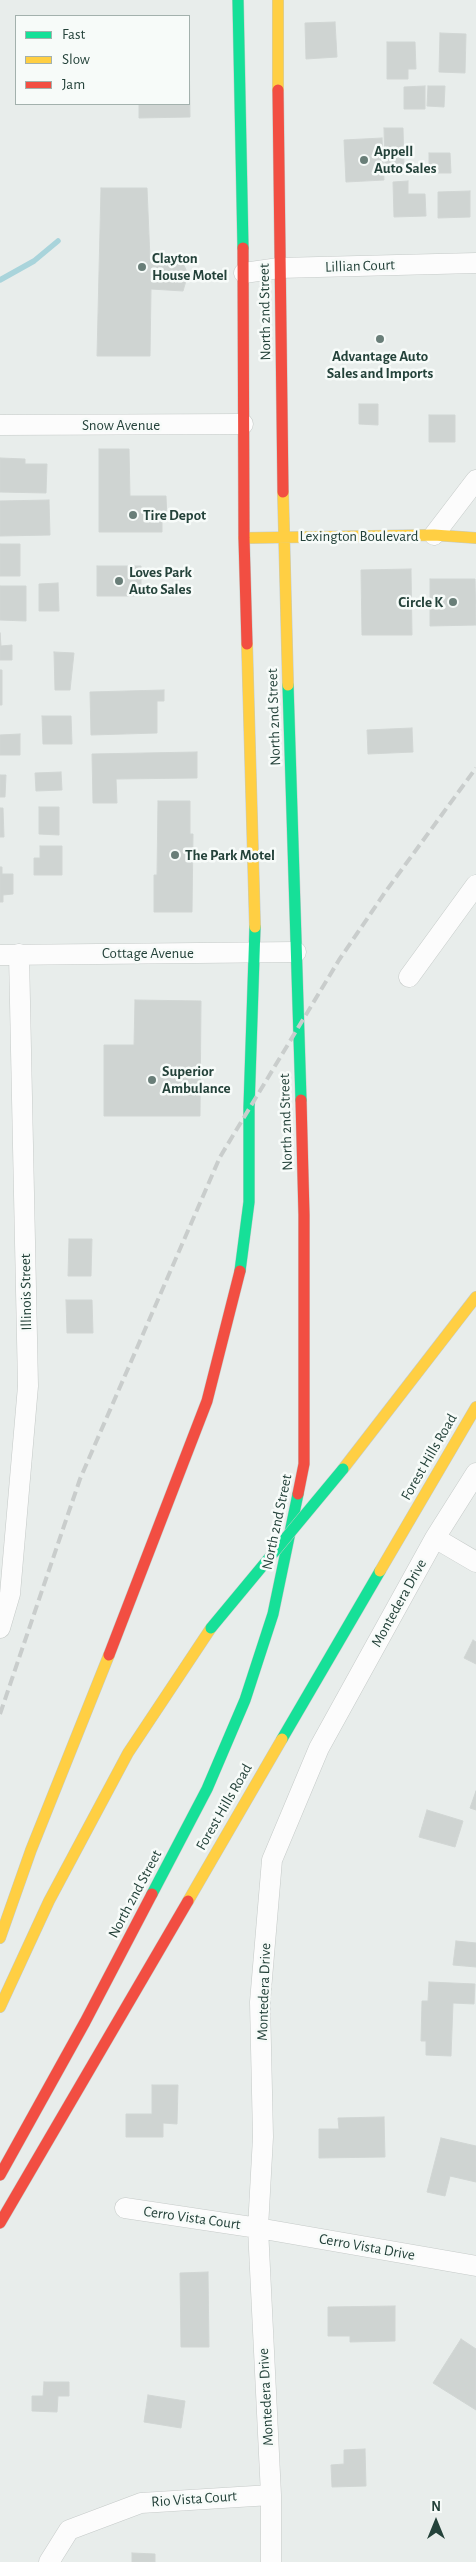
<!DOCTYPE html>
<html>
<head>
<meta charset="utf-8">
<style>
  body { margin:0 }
  #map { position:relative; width:476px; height:2562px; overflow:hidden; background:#e8edeb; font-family:"Alegreya Sans",sans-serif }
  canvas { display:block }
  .legend { position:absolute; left:15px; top:15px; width:175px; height:90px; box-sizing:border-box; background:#f7fbf9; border:1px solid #a3b1ad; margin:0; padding:6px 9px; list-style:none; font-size:15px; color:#24423a }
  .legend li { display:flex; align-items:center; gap:10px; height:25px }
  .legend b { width:25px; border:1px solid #a3b1ad }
  .north { position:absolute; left:411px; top:2497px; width:50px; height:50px; -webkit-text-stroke:4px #f7fbf9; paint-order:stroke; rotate:0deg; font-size:14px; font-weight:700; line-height:20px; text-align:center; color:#24423a }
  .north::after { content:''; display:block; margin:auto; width:18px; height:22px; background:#24423a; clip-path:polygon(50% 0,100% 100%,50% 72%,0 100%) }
</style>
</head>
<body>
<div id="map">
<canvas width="476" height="2562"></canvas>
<ul class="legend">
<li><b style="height:6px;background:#16e098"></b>Fast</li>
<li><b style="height:6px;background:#ffcf43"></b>Slow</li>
<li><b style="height:6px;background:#f24e42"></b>Jam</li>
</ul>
<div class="north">N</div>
</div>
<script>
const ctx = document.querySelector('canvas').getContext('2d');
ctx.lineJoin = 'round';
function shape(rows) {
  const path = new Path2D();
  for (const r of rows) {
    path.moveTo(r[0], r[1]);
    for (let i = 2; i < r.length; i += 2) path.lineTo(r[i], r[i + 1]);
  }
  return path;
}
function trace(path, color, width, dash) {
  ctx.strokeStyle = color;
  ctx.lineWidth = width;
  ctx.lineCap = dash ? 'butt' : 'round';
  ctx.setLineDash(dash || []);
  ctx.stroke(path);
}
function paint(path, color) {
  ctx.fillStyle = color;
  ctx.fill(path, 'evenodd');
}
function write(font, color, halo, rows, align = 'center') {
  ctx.font = font + ' "Alegreya Sans",sans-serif';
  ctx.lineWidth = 5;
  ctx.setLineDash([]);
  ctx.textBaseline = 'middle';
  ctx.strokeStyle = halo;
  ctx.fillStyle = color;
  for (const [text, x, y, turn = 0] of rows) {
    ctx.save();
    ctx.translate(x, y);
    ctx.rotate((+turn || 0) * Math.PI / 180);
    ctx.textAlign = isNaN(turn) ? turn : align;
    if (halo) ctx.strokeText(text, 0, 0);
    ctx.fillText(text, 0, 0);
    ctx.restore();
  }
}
const stream = shape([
  [0,280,34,261,58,241]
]);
const building = shape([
  [335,22,337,57,306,59,305,23,335,22],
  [440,33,466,34,465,73,439,72,440,33],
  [189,40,190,117,139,118,139,104,189,104,189,40],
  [387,42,415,42,416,69,408,69,408,79,387,79,387,42],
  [425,86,425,109,404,109,404,87,425,86],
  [428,86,445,86,444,107,427,106,428,86],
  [384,128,403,128,404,166,385,167,384,128],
  [382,138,384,180,346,182,344,140,382,138],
  [429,153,450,153,451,173,429,173,429,153],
  [408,181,408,194,425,194,426,216,394,217,393,182,408,181],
  [101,188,147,188,150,259,181,259,188,274,183,291,151,289,150,356,97,356,101,188],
  [470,191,470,217,438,218,438,192,470,191],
  [359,404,378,404,378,425,359,424,359,404],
  [429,415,455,415,455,442,429,442,429,415],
  [99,449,129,449,130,496,166,496,167,519,162,519,162,532,99,532,99,449],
  [0,458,25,459,25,464,47,464,46,493,0,492,0,458],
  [49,500,50,535,0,536,0,501,49,500],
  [0,544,20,544,20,576,0,576,0,544],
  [97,566,141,566,141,596,97,596,97,566],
  [411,569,412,635,362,635,361,570,411,569],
  [430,579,475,579,476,625,430,626,430,579],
  [58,583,59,611,39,611,39,584,58,583],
  [0,586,26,586,26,621,0,620,0,586],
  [0,633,1,646,12,645,12,660,0,660,0,633],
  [54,652,74,653,70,690,55,690,54,652],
  [0,670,2,670,2,705,0,705,0,670],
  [164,690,164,701,157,701,157,733,91,735,90,692,164,690],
  [42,716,71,716,72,744,43,744,42,716],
  [412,728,413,752,368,754,367,730,412,728],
  [20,734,20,755,0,755,0,735,20,734],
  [197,752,197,778,116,779,117,803,93,803,92,754,197,752],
  [61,772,62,790,36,791,35,773,61,772],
  [0,775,6,775,5,797,0,797,0,775],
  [158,801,190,801,190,834,193,834,192,912,154,912,154,875,157,875,158,801],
  [39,807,59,807,59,835,39,834,39,807],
  [0,808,3,808,4,837,0,837,0,808],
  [40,846,62,846,62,875,34,875,34,858,40,858,40,846],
  [0,867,2,867,2,874,13,874,13,894,3,895,3,902,0,902,0,867],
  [135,1000,201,1001,200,1116,104,1116,104,1045,134,1045,135,1000],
  [69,1239,92,1239,91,1276,68,1276,69,1239],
  [66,1300,92,1300,93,1333,67,1333,66,1300],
  [473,1640,476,1642,476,1664,464,1658,473,1640],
  [476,1791,476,1810,470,1808,476,1791],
  [427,1810,463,1821,455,1847,419,1837,427,1810],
  [456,1941,476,1943,476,1967,453,1965,456,1941],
  [429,1982,475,1984,474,2004,453,2003,451,2056,426,2055,426,2041,421,2041,422,2001,428,2001,429,1982],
  [152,2085,178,2085,177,2124,163,2123,163,2137,126,2137,126,2114,152,2114,152,2085],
  [384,2117,385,2157,319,2158,319,2129,339,2129,338,2118,384,2117],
  [441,2138,476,2146,476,2182,450,2176,445,2196,427,2192,441,2138],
  [208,2272,209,2347,181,2347,180,2273,208,2272],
  [395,2306,395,2341,350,2342,350,2336,328,2336,328,2307,395,2306],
  [461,2339,476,2349,476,2410,433,2383,461,2339],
  [44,2382,69,2382,69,2396,58,2396,57,2412,32,2411,32,2396,43,2396,44,2382],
  [148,2395,185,2401,181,2428,144,2422,148,2395],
  [365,2449,366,2486,332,2487,331,2465,344,2464,344,2450,365,2449],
  [132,2553,155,2554,155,2562,132,2562,132,2553]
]);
const street = shape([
  [244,273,279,268,476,263],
  [0,425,243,424],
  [434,535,476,480],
  [0,955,296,952],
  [409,977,476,885],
  [435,1538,476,1562],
  [0,1628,10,1594,28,1386,19,954],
  [125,2208,258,2228,476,2266],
  [49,2562,69,2530,141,2503,271,2495],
  [271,2562,271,2495,258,2228,263,2137,260,2002,272,1860,319,1748,435,1538,476,1473]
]);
const fast = shape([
  [238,0,243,248],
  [288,685,301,1100],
  [240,1271,249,1202,249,1107,255,927],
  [282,1739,380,1571],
  [152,1894,207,1789,245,1700,273,1614,298,1494]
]);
const slow = shape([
  [278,0,278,90],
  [283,492,288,685],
  [244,538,434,535,476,538],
  [247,644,255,927],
  [343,1469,476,1297],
  [380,1571,476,1407],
  [188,1901,282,1739],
  [0,1938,31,1850,109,1655],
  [0,2007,49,1901,128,1753,211,1628]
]);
const jam = shape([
  [278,90,283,492],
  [243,248,244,538,247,644],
  [298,1494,304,1464,304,1215,301,1100],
  [109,1655,207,1401,240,1271],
  [0,2175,85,2022,152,1894],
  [0,2223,188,1901]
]);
const rail = shape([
  [0,1714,80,1479,220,1157,339,960,386,891,476,768]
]);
const fastBridge = shape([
  [211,1628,343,1469]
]);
const markers = [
  [364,160,5,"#697e78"],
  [142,267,5,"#697e78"],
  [380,339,5,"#697e78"],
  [133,515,5,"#697e78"],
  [119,581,5,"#697e78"],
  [453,602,5,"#697e78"],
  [175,855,5,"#697e78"],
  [152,1080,5,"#697e78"]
];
const poiNames = [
  ["Appell",374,151],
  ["Auto Sales",374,168],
  ["Clayton",152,258],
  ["House Motel",152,275],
  ["Advantage Auto",380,356,"center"],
  ["Sales and Imports",380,373,"center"],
  ["Tire Depot",143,515],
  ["Loves Park",129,572],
  ["Auto Sales",129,589],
  ["Circle K",443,602,"right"],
  ["The Park Motel",185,855],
  ["Superior",162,1071],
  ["Ambulance",162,1088]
];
const streetNames = [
  ["Lillian Court",360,266,-2],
  ["North 2nd Street",265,312,-91],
  ["Snow Avenue",121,425],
  ["Lexington Boulevard",359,536],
  ["North 2nd Street",274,717,-92],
  ["Cottage Avenue",148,953],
  ["North 2nd Street",286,1122,-92],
  ["Illinois Street",26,1292,-91],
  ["Forest Hills Road",429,1457,-60],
  ["North 2nd Street",277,1522,-78],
  ["Montedera Drive",399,1603,-61],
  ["Forest Hills Road",224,1807,-60],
  ["North 2nd Street",135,1894,-62],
  ["Montedera Drive",264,1992,-88],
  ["Cerro Vista Court",192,2218,8],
  ["Cerro Vista Drive",367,2247,10],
  ["Montedera Drive",266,2397,-93],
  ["Rio Vista Court",194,2499,-4]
];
trace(stream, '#a9d4db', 5.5);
paint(building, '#cfd4d2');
trace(building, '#d1d6d4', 1);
trace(street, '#c5cac8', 21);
trace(fast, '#c3cbc8', 12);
trace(slow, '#c3cbc8', 12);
trace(jam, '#c3cbc8', 12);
trace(street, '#fcfcfc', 20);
trace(fast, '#16e098', 11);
trace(slow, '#ffcf43', 11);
trace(jam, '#f24e42', 11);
trace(rail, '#c9cdcc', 4, [10, 5]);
trace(fastBridge, '#c3cbc8', 12, []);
trace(fastBridge, '#16e098', 11);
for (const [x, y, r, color] of markers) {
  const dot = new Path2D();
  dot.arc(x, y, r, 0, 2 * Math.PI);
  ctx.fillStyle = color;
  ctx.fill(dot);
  trace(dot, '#f7fbf9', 2);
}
write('bold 15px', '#24423a', '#f7fbf9', poiNames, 'left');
write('15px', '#24423a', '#f7fbf9', streetNames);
</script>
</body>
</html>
